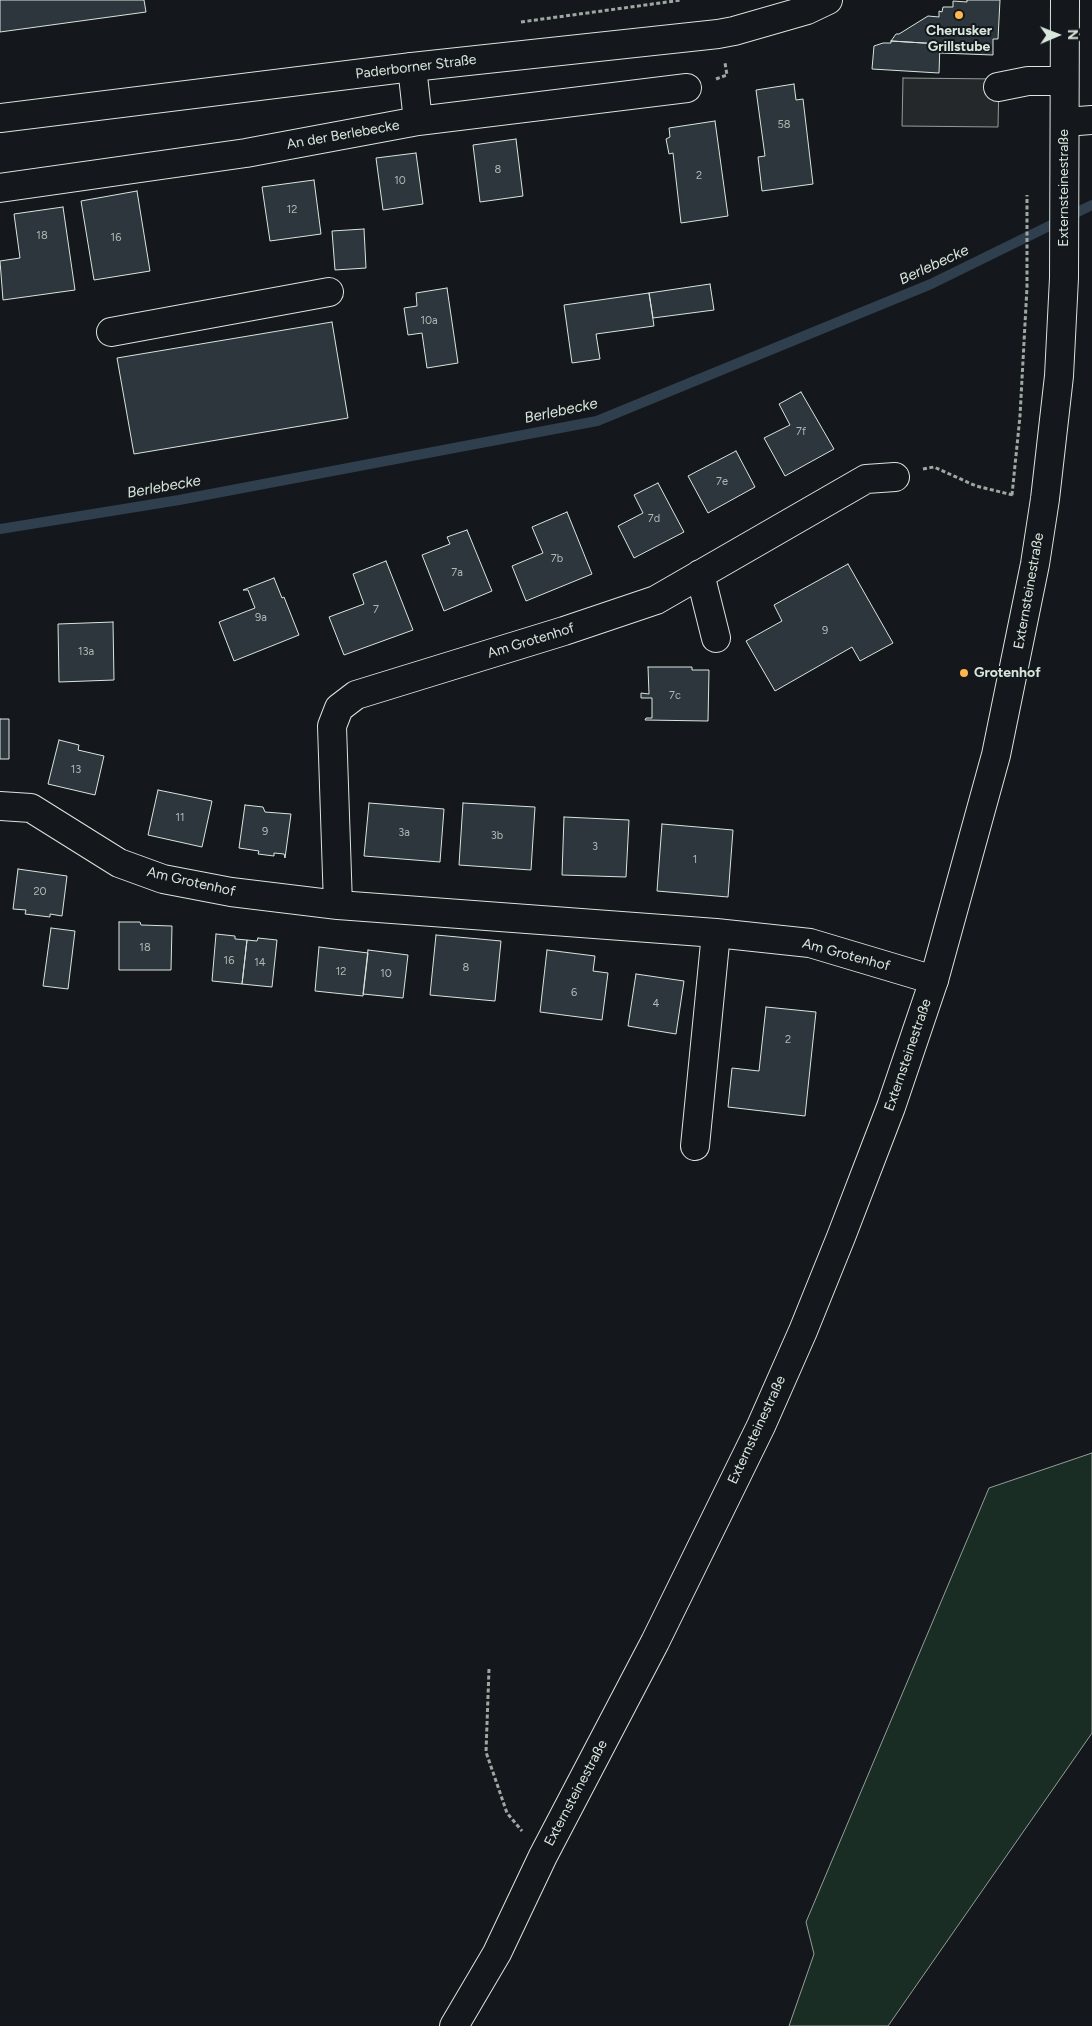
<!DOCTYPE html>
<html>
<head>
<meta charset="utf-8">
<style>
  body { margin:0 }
  #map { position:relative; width:1092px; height:2026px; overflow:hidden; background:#14181c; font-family:Figtree,sans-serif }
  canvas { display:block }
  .north { position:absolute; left:1032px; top:10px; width:50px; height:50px; -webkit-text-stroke:4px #14181c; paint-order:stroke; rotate:89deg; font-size:14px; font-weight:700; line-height:20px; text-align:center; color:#d8e6dc }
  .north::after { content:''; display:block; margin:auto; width:18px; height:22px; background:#d8e6dc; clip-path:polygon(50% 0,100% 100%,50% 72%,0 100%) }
</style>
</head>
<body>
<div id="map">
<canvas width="1092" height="2026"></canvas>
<div class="north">N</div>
</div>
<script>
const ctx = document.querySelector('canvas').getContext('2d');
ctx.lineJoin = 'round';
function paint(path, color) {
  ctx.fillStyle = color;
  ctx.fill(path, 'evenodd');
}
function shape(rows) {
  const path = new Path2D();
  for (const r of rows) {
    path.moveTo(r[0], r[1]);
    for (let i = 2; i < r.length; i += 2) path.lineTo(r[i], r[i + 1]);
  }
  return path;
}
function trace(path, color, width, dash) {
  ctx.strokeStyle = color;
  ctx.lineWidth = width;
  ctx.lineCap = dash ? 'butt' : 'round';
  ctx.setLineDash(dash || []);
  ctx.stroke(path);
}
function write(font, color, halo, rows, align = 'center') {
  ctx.font = font + ' Figtree,sans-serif';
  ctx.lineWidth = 4;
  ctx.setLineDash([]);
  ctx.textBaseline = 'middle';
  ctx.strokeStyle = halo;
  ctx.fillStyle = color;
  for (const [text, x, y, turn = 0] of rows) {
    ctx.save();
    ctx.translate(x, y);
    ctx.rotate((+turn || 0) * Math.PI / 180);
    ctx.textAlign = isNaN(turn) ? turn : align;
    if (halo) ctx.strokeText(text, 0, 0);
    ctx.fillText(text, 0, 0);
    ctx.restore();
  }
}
const green = shape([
  [1092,1453,1092,1733,888,2026,789,2026,814,1954,806,1922,989,1488,1092,1453]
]);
const parking = shape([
  [903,78,999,79,998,127,902,126,903,78]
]);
const stream = shape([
  [0,529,179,500,597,421,931,284,1092,205]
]);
const building = shape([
  [0,0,144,0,146,12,0,32,0,0],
  [967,0,1000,0,998,39,993,39,993,55,940,53,940,44,891,41,896,34,899,34,928,16,939,17,939,11,942,12,943,7,953,7,953,1,967,2,967,0],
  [891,41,940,44,939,73,872,69,874,46,883,43,891,43,891,41],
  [794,84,796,100,803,99,813,184,762,191,758,157,765,156,756,90,794,84],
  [715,121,728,216,681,223,673,153,669,154,666,139,670,137,669,128,715,121],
  [516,139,523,196,480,202,473,145,516,139],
  [416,153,423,204,383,210,376,158,416,153],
  [314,180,321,234,270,241,262,187,314,180],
  [137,191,150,271,94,280,81,201,137,191],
  [63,207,75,290,3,300,0,261,20,258,14,214,63,207],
  [364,229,366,268,335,270,332,231,364,229],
  [710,284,714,310,653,318,649,293,710,284],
  [447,288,458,363,427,368,422,333,408,335,404,308,417,306,416,293,447,288],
  [649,293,654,326,596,334,600,359,572,363,564,305,649,293],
  [332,322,348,418,134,454,117,358,332,322],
  [801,392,834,449,785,476,764,438,790,425,779,404,801,392],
  [736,451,755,487,708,513,688,476,736,451],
  [658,483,684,532,634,558,618,526,643,513,634,495,658,483],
  [567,512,592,574,526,601,512,566,543,553,532,527,567,512],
  [467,530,492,591,444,611,422,555,450,544,447,537,467,530],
  [386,561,413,630,344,655,329,617,364,604,353,574,386,561],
  [848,564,893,643,860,661,852,647,775,691,746,641,782,621,774,605,848,564],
  [274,578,282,598,284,597,299,635,234,661,219,622,255,608,248,590,243,590,274,578],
  [113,622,114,680,59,682,58,624,113,622],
  [648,667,692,667,692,670,709,670,708,721,645,720,646,718,652,718,652,698,641,698,641,693,649,694,648,667],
  [0,719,9,719,9,759,0,759,0,719],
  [59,740,79,745,78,750,104,756,95,795,48,784,59,740],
  [158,790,212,801,202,847,148,835,158,790],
  [369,803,444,809,440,862,364,856,369,803],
  [463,803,535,807,531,870,459,865,463,803],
  [245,805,263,807,265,812,291,814,285,858,284,854,274,853,274,856,258,854,259,851,239,848,245,805],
  [564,817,629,820,626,877,562,875,564,817],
  [662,824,733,830,728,897,657,891,662,824],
  [18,869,67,876,62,916,50,914,50,917,25,914,26,910,13,909,18,869],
  [119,922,140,922,141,925,172,926,171,970,119,970,119,922],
  [51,928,75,931,68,989,43,986,51,928],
  [216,934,235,936,235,939,247,940,242,984,212,981,216,934],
  [436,935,501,941,495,1001,430,995,436,935],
  [258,938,277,940,272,987,242,984,247,940,257,941,258,938],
  [319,947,368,953,363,996,315,991,319,947],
  [368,950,408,955,403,998,363,994,368,950],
  [547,950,595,956,593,971,608,973,602,1020,540,1012,547,950],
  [636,974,684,981,676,1034,628,1026,636,974],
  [766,1007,816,1012,805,1116,728,1107,732,1068,759,1071,766,1007]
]);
const path = shape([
  [521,22,682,0],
  [716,79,727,75,725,63],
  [923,469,934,467,976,486,1013,495],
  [1012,495,1020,416,1027,287,1027,195],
  [489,1669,486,1752,507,1813,522,1831]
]);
const minor = shape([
  [412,67,418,121],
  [998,87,1028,81,1064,81],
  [1065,122,1092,120],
  [0,188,246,153,418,121,687,88],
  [111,332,329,292],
  [700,574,716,638],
  [0,806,31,808,119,863,163,879,231,892,338,905,716,933,810,943,934,980],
  [338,905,332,726,339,708,356,695,564,631,656,600,866,479,895,477],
  [695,1146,716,933]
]);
const major = shape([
  [0,118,412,67,718,34,734,31,807,10,828,0],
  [454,2026,497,1953,543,1856,655,1642,761,1426,803,1331,841,1237,891,1107,934,980,996,755,1035,564,1045,499,1059,376,1064,278,1065,0]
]);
const markers = [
  [959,15,5,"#ffb74d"],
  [964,673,5,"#ffb74d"]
];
const numberNames = [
  ["58",784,125],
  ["8",498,170],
  ["2",699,176],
  ["10",400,181],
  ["12",292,210],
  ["18",42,236],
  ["16",116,238],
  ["10a",429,321],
  ["7f",801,432],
  ["7e",722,482],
  ["7d",654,519],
  ["7b",557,559],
  ["7a",457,573],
  ["7",376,610],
  ["9a",261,618],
  ["9",825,631],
  ["13a",86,652],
  ["7c",675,696],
  ["13",76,770],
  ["11",180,818],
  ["9",265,832],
  ["3a",404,833],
  ["3b",497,836],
  ["3",595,847],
  ["1",695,860],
  ["20",40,892],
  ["18",145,948],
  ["16",229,961],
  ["14",260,963],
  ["8",466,968],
  ["12",341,972],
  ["10",386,974],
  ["6",574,993],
  ["4",656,1004],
  ["2",788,1040]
];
const poiNames = [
  ["Cherusker",959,31],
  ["Grillstube",959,47],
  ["Grotenhof",974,673,"left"]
];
const streetNames = [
  ["Paderborner Straße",416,67,-7],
  ["An der Berlebecke",343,135,-10],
  ["Externsteinestraße",1064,188,-90],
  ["Externsteinestraße",1029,591,-80],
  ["Am Grotenhof",531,641,-17],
  ["Am Grotenhof",191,882,13],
  ["Am Grotenhof",846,955,15],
  ["Externsteinestraße",908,1055,-71],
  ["Externsteinestraße",757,1430,-65],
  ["Externsteinestraße",576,1793,-62]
];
const waterNames = [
  ["Berlebecke",934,265,-25],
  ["Berlebecke",561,411,-12],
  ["Berlebecke",164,487,-10]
];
paint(green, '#1a2d24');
trace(green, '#939e99', 1);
paint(parking, '#24282b');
trace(parking, '#939e99', 1);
trace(stream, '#2f3f4d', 10);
paint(building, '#2c363c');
trace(building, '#d8e6dc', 1);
trace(minor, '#d8e6dc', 30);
trace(major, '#d8e6dc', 30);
trace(path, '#9da8a2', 3, [4, 2.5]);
trace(minor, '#14181c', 28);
trace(major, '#14181c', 28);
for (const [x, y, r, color] of markers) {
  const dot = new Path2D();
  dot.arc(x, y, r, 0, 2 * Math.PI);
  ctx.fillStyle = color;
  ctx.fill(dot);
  trace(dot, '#14181c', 2);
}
write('11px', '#adbab4', null, numberNames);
write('bold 14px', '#d8e6dc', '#14181c', poiNames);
write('14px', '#d8e6dc', '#14181c', streetNames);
write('italic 15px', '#d8e6dc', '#14181c', waterNames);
</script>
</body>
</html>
